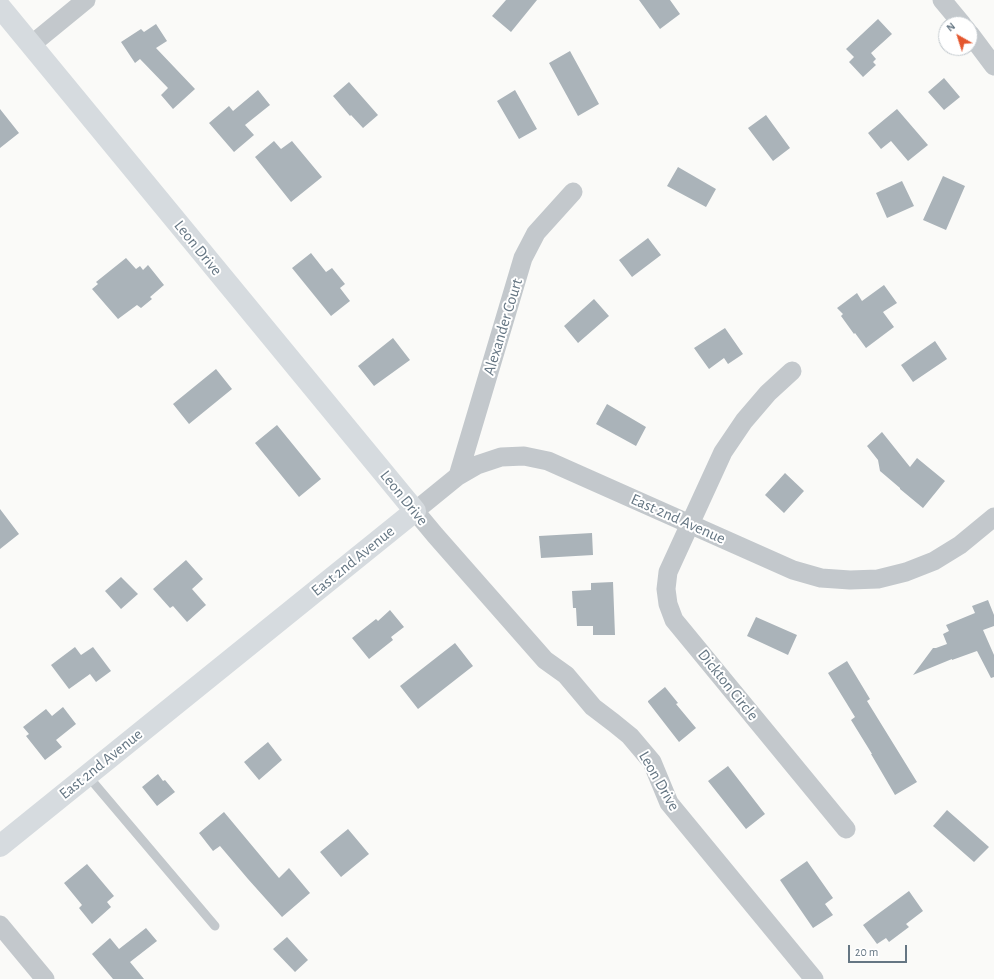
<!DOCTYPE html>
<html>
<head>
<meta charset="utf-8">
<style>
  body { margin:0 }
  #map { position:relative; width:994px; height:979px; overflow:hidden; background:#fafaf8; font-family:"Alegreya Sans",sans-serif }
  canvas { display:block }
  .north { position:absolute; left:938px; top:16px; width:40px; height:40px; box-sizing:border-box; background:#fff; border:1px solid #c1c8cd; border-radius:50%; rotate:321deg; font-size:11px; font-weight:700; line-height:16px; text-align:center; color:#657683 }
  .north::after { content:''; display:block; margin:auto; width:14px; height:18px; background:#e4572e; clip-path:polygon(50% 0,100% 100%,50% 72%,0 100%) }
  .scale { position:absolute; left:848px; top:945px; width:59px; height:18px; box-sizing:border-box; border:2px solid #657683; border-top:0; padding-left:5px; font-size:12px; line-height:14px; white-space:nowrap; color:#657683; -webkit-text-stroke:3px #fff; paint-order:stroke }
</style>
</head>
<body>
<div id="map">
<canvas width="994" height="979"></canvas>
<div class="north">N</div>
<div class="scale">20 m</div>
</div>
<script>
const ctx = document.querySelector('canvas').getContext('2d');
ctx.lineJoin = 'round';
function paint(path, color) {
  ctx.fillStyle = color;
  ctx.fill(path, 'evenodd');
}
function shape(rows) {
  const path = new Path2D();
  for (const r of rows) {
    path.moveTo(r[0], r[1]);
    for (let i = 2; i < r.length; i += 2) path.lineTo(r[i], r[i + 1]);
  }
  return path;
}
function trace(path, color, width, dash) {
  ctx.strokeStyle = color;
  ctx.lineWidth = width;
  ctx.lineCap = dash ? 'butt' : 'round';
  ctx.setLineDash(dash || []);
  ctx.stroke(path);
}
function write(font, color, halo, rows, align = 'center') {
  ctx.font = font + ' "Alegreya Sans",sans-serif';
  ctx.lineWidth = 4;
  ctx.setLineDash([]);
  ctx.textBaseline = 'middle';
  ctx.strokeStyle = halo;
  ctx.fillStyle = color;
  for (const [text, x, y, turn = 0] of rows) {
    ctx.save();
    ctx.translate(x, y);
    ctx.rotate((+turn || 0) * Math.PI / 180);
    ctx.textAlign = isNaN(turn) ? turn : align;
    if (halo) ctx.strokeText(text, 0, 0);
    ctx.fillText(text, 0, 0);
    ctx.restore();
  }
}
const building = shape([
  [506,0,537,0,511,32,492,16],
  [639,0,670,0,680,14,660,29],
  [878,19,892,34,871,53,876,59,873,62,876,65,863,77,849,62,854,57,846,49],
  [156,24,167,41,156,48,195,89,173,109,161,95,168,88,140,59,135,63,121,42,141,29,144,32],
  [570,51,599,104,578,116,549,63],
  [944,78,960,97,944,110,928,92],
  [349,82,378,115,363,128,351,115,350,116,333,96],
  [258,90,270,105,245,125,254,135,234,152,209,123,229,106,233,111],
  [515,90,537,129,519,139,497,101],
  [0,109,19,133,0,148],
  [897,109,928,145,908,161,891,141,881,149,868,133],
  [766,115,790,148,773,161,748,128],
  [274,141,281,149,292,141,322,177,291,202,255,157],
  [678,167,716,189,706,207,667,186],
  [943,176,965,186,946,230,923,220],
  [902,181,914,206,887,218,876,193],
  [648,238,661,255,632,277,619,260],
  [311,253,326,272,332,268,345,284,340,288,350,301,331,316,292,268],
  [126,258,136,269,140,266,143,270,148,265,164,285,150,297,152,299,141,308,137,305,118,319,92,289,98,284,96,282],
  [884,285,897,303,883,312,894,327,866,348,855,333,854,334,841,316,843,314,837,308,857,293,862,301],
  [594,299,609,316,578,343,564,326],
  [725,328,743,354,728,364,724,358,709,369,694,348],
  [393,338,410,360,374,386,358,366],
  [935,341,947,359,913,382,901,365],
  [216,369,232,389,189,424,173,404],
  [607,404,646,427,636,446,596,424],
  [277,425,321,479,299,497,255,443],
  [882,432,910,467,917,458,945,481,923,508,900,489,900,488,880,471,878,460,867,446],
  [785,473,804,491,784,513,765,495],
  [0,509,19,534,0,549],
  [592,533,593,555,541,558,539,536],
  [186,560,203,579,192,589,206,605,187,622,173,606,170,608,153,589],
  [121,577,138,594,121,609,105,591],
  [613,582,615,635,593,635,593,626,577,626,576,608,573,608,572,591,591,590,591,583],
  [988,600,994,615,994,626,983,630,994,655,994,677,991,678,977,651,952,660,952,659,913,675,933,648,936,648,947,644,943,634,949,631,946,625,975,613,972,606],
  [390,610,404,627,391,637,393,640,369,659,352,638,376,619,378,621],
  [756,617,797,635,788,655,747,636],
  [455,643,473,666,418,709,400,686],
  [75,647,81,655,93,647,111,671,96,682,90,674,69,689,51,665],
  [847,661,870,699,867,701,917,782,895,795,871,754,872,754,851,720,855,717,828,673],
  [665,687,678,703,676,704,696,728,679,742,648,702,648,701],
  [63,707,76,724,56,740,62,747,45,760,26,736,29,734,23,727,46,709,52,716],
  [268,742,282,760,259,780,244,762],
  [728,766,765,814,746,829,708,781],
  [158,774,163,781,165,780,175,792,157,806,142,787],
  [947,810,989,847,974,862,933,826],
  [224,812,279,878,289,868,310,893,282,917,248,879,220,846,213,851,199,833],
  [348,829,369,854,341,877,320,852],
  [807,861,833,898,825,904,833,915,813,928,780,880],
  [87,864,114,896,107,902,111,907,92,924,79,908,82,905,64,883],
  [909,891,923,911,906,924,909,927,889,942,886,938,877,944,863,925],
  [146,928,157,941,130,962,144,979,113,979,92,954,110,938,119,949],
  [287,937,308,960,295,972,273,949]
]);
const lane = shape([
  [87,775,215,926]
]);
const street = shape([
  [942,0,962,24],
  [970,34,994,66],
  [31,45,86,0],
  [792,371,768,393,744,421,723,452,668,572,666,589,668,604,674,620,846,829],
  [458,476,523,258,536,233,573,192],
  [0,925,45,979],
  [814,979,669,803,652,762,630,736,614,723,593,707,566,675,545,660,435,535,415,511,458,476,477,465,501,457,524,456,548,461,793,570,821,578,850,580,878,579,906,572,934,561,960,545,994,517]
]);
const secondary = shape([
  [0,7,415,511,0,846]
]);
const streetNames = [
  ["Leon Drive",198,248,51],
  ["Alexander Court",503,327,-73],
  ["Leon Drive",404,498,51],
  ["East 2nd Avenue",678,519,24],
  ["East 2nd Avenue",353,561,-39],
  ["Dickton Circle",728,685,51],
  ["East 2nd Avenue",101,764,-39],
  ["Leon Drive",659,781,60]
];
paint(building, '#aab3b9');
trace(lane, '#c3c8cc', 9);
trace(street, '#c3c8cc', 19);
trace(secondary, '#d6dbdf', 22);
write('16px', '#657683', '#fff', streetNames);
</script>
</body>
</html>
